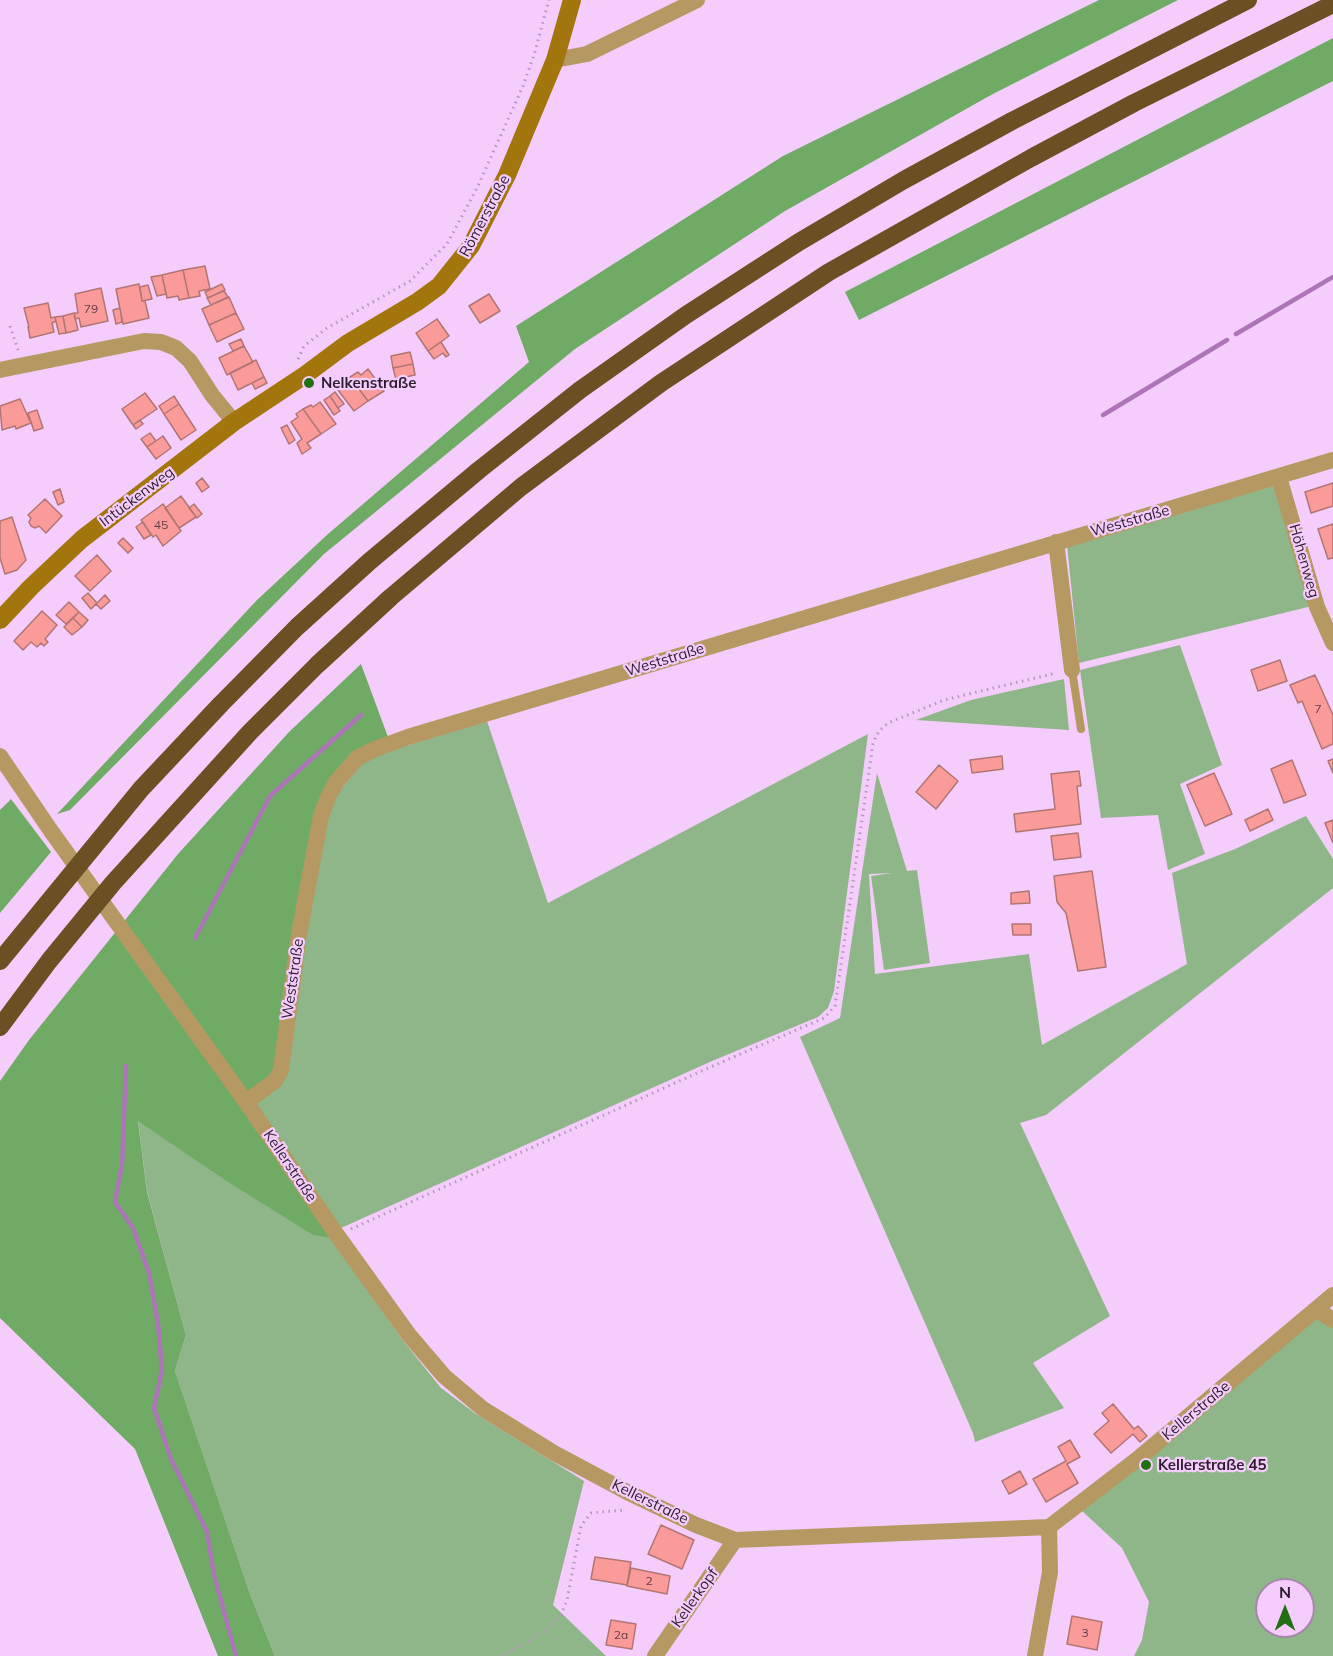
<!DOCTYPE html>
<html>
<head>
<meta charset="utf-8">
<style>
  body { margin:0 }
  #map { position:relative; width:1333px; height:1656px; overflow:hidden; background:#f4cdfc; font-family:Mulish,sans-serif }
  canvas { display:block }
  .north { position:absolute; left:1255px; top:1578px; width:60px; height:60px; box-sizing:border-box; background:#f4cdfc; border:2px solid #a487aa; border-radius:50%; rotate:0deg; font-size:16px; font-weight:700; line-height:24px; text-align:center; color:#2c1d2e }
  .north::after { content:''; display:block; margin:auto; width:21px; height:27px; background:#226f13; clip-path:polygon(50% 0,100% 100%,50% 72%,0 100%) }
</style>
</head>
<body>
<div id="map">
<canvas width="1333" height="1656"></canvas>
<div class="north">N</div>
</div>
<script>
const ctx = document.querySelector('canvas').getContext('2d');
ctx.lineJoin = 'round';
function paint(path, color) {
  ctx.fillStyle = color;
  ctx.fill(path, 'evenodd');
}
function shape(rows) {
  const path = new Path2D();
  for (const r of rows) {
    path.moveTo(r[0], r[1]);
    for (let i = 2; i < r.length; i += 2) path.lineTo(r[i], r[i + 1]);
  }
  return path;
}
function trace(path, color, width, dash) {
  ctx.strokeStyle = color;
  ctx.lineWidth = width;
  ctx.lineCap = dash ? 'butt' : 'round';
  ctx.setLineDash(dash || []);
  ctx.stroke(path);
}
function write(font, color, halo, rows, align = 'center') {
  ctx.font = font + ' Mulish,sans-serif';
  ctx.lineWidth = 4.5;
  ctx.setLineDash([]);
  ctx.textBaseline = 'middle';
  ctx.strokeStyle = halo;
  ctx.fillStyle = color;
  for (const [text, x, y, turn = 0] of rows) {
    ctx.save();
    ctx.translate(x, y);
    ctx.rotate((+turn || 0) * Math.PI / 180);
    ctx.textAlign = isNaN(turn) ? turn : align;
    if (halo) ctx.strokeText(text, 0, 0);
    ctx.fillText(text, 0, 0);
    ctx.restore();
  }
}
const green = shape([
  [1276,485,1312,606,1079,663,1067,545],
  [1180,645,1222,765,1180,784,1205,854,1168,870,1158,815,1101,818,1080,670],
  [1064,679,1069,730,916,720,971,700],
  [487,721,548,903,868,734,834,991,828,1008,818,1017,712,1061,341,1228,251,1102,304,937,327,818,333,799,361,764,376,755],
  [877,773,907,871,917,870,930,963,884,970,871,876,892,873,869,874,875,974,1029,954,1042,1045,1187,964,1172,873,1235,849,1306,816,1333,859,1333,888,1046,1115,1020,1123,1110,1316,1033,1363,1064,1408,975,1442,973,1433,800,1037,840,1018],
  [138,1120,217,1175,332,1238,401,1338,441,1388,476,1414,584,1481,553,1605,606,1656,275,1656,250,1594,175,1371,186,1335,147,1191],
  [1319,1315,1333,1325,1333,1656,1134,1656,1142,1640,1149,1602,1122,1548,1081,1510],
  [1267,1590,1303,1590,1303,1626,1267,1626]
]);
const forest = shape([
  [1099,0,1178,0,991,95,785,211,575,349,324,554,70,810,57,814,257,600,328,534,529,362,516,326,783,156],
  [1333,38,1333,81,859,320,845,292],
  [361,664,388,737,330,780,279,1067,240,1101,332,1238,313,1235,217,1175,138,1121,147,1192,186,1335,175,1371,250,1594,275,1656,218,1656,135,1449,0,1318,0,1081,29,1040,178,854,289,732],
  [11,799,51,852,0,913,0,810]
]);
const stream = shape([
  [1236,334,1333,277],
  [1103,415,1227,340],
  [195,938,270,796,361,715],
  [126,1066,122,1164,115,1202,133,1228,149,1273,158,1324,162,1370,154,1408,171,1459,207,1532,214,1575,236,1656]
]);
const building = shape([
  [205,266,210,289,199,291,200,296,189,298,183,270,205,266],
  [183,270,189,298,179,300,178,296,167,298,162,275,183,270],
  [162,275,166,294,157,296,151,277,162,275],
  [139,284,142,301,145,301,149,318,123,324,116,289,139,284],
  [222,284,225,290,208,298,205,292,222,284],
  [148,285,152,299,142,301,140,287,148,285],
  [101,288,108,321,81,327,79,318,75,319,74,313,78,313,75,294,101,288],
  [224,291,228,297,211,305,207,298,224,291],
  [489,294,500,311,480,323,469,306,489,294],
  [229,297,236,313,209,325,202,309,229,297],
  [48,303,51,318,55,317,56,321,52,323,54,332,30,338,28,327,29,327,24,308,48,303],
  [120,308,122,322,116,324,113,310,120,308],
  [74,313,78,330,66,333,63,316,74,313],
  [236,313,244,329,217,342,209,325,236,313],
  [63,316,66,333,59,334,55,317,63,316],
  [437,319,449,336,428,351,416,333,437,319],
  [241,339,244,346,233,351,229,344,241,339],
  [441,342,449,355,446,357,443,353,434,359,428,351,441,342],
  [244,346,253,362,227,375,219,358,244,346],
  [410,352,413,364,393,368,391,356,410,352],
  [256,360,264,377,238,390,230,373,256,360],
  [413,364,415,375,396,379,393,368,413,364],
  [368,369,384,391,368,401,350,377,358,372,361,375,368,369],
  [264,377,267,383,255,389,252,383,264,377],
  [350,377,368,401,354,411,338,390,347,384,345,381,350,377],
  [335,392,344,404,338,408,330,396,335,392],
  [145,393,157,409,133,425,122,409,145,393],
  [174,396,179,404,164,414,159,406,174,396],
  [330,396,340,411,334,415,324,400,330,396],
  [20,399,31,423,16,429,15,426,2,430,0,406,20,399],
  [320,402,336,424,321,434,303,409,311,405,313,407,320,402],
  [179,404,196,430,181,440,164,414,179,404],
  [303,409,321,434,307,443,311,448,302,454,297,443,302,439,291,422,298,417,296,414,303,409],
  [37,410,43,428,34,431,28,413,37,410],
  [140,420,143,424,136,429,133,425,140,420],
  [287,425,295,440,289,444,281,428,287,425],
  [150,433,156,441,147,447,141,439,150,433],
  [163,436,171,448,156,459,147,447,163,436],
  [202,478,209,487,202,492,196,483,202,478],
  [1333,483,1333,506,1311,513,1305,492,1333,483],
  [60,489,64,502,58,505,53,492,60,489],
  [181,496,196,517,179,528,165,508,181,496],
  [45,499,62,516,46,533,39,526,35,528,31,526,29,522,31,518,28,515,45,499],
  [163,504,181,531,163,546,156,535,153,537,141,520,163,504],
  [194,504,202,514,197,518,189,508,194,504],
  [12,517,26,560,17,570,5,574,0,558,0,521,12,517],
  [143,522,151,535,144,539,136,527,143,522],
  [1333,524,1333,558,1328,559,1318,529,1333,524],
  [123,538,133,548,128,553,118,543,123,538],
  [97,555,111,571,90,591,75,576,97,555],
  [88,593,97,603,91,609,82,598,88,593],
  [105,595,110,601,101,609,96,604,105,595],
  [69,602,79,612,66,624,56,615,69,602],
  [42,611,57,625,45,639,48,642,44,646,41,643,37,647,31,642,23,650,14,641,42,611],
  [79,612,88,620,82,627,73,618,79,612],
  [73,618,82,627,72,635,64,627,73,618],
  [1280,660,1287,681,1258,691,1251,670,1280,660],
  [1315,675,1333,715,1333,744,1322,749,1302,701,1298,703,1290,685,1315,675],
  [1002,756,1003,769,972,773,970,760,1002,756],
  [1333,759,1333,773,1328,761,1333,759],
  [1292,760,1306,795,1284,803,1271,769,1292,760],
  [939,765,958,781,936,809,916,792,939,765],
  [1079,771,1081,786,1077,786,1081,824,1016,832,1014,814,1055,809,1051,774,1079,771],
  [1214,773,1232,814,1205,826,1187,785,1214,773],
  [1268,809,1273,820,1250,831,1245,820,1268,809],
  [1333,820,1333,843,1325,823,1333,820],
  [1078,833,1081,857,1054,860,1051,836,1078,833],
  [1092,871,1106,967,1078,971,1066,913,1057,902,1054,876,1092,871],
  [1029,891,1030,903,1011,904,1011,893,1029,891],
  [1012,924,1031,924,1031,935,1013,935,1012,924],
  [1113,1404,1134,1429,1138,1426,1147,1436,1140,1442,1133,1434,1111,1453,1094,1434,1109,1421,1102,1413,1113,1404],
  [1070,1440,1080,1457,1067,1464,1078,1483,1046,1502,1033,1479,1066,1461,1058,1447,1070,1440],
  [1020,1471,1027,1484,1009,1494,1002,1481,1020,1471],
  [661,1525,694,1540,682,1569,648,1554,661,1525],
  [595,1557,631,1562,627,1585,591,1579,595,1557],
  [631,1568,670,1576,667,1594,627,1586,631,1568],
  [1072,1616,1102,1622,1097,1650,1067,1644,1072,1616],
  [611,1620,636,1624,632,1649,606,1645,611,1620]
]);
const path = shape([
  [10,326,18,350],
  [298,359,304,346,327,328,410,281,447,244,478,186,523,86,534,55,549,0],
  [351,1229,715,1065,824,1018,835,1006,871,758,873,743,879,731,888,723,944,700,1056,673],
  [502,1656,547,1630,560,1617,567,1600,581,1526,591,1513,625,1510]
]);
const lane = shape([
  [1072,670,1081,729]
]);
const street = shape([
  [555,60,587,54,697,0],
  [0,370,144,341,161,342,176,348,190,361,212,395,234,422],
  [1279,477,1317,607,1333,643],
  [1056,542,1072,670],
  [0,756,51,831,246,1102,337,1235,409,1335,444,1376,483,1409,554,1453,627,1492,696,1525,735,1540,1049,1527,1140,1457,1333,1295],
  [246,1102,275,1081,281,1070,299,934,321,816,328,797,337,781,357,758,375,749,408,737,1333,460],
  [1317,1310,1333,1320],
  [655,1656,735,1540],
  [1035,1656,1050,1572,1049,1527]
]);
const secondary = shape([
  [0,620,31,587,82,539,234,422,305,375,348,343,417,302,439,286,471,246,507,175,555,60,572,0]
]);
const highway = shape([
  [0,961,141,789,221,704,297,627,370,561,479,470,580,390,686,315,799,242,904,180,1012,121,1248,0],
  [0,1027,49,961,113,883,250,732,317,665,391,597,521,487,661,383,829,272,1031,158,1134,103,1333,4]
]);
const markers = [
  [309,383,6,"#226f13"],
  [1146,1465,6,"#226f13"]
];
const numberNames = [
  ["79",91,309],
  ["45",161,525],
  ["7",1318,709],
  ["2",649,1581],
  ["3",1085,1633],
  ["2a",621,1635]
];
const streetNames = [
  ["Römerstraße",485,216,-62],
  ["Intückenweg",137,497,-37],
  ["Weststraße",1130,521,-16],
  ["Höhenweg",1304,561,74],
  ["Weststraße",665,660,-17],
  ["Weststraße",293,979,-82],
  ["Kellerstraße",290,1166,56],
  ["Kellerstraße",1196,1411,-40],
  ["Kellerstraße",650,1502,26],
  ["Kellerkopf",695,1598,-55]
];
const poiNames = [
  ["Nelkenstraße",321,383],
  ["Kellerstraße 45",1158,1465]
];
paint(green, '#8fb688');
paint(forest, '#70ab66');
trace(stream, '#ad75b8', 4.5);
paint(building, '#fb9b99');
trace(building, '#b17574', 1.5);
trace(path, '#b696bc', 3, [1.5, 4.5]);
trace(lane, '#b69863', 8);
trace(street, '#b69863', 16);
trace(secondary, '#a2750d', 18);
trace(highway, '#695124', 18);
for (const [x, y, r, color] of markers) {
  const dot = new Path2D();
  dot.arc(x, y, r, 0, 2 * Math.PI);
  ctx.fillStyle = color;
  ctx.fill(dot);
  trace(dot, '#f4cdfc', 2);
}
write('12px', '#603c49', null, numberNames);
write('15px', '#2c1d2e', '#f4cdfc', streetNames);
write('bold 15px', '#2c1d2e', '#f4cdfc', poiNames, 'left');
</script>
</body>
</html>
